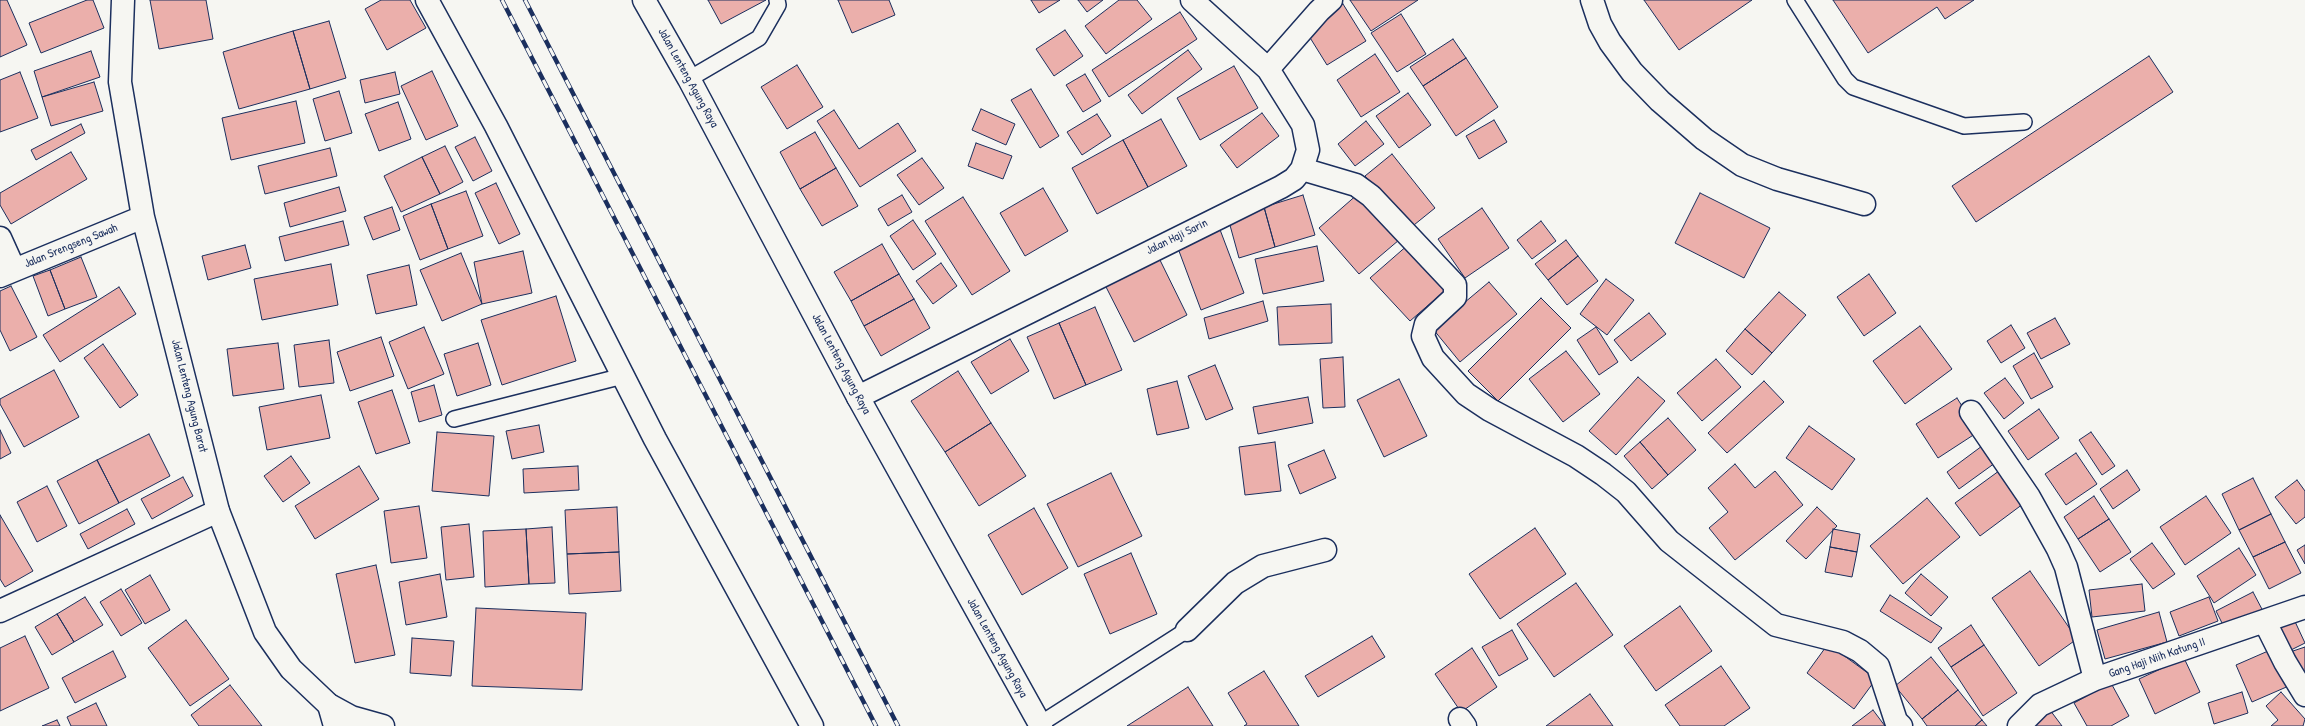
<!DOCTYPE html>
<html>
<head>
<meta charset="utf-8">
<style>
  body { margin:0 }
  canvas { display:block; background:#f6f6f2 }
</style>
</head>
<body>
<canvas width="2305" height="726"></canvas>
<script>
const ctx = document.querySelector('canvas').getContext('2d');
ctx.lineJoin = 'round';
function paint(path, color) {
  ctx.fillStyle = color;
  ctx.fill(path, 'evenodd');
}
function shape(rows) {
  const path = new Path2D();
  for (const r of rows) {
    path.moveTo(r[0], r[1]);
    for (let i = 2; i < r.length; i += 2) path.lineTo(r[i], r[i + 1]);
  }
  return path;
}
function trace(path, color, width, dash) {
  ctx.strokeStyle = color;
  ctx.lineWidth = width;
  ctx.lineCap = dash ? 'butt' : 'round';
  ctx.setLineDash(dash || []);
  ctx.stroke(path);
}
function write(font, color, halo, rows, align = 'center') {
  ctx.font = font + ' "Patrick Hand",sans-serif';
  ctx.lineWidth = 3;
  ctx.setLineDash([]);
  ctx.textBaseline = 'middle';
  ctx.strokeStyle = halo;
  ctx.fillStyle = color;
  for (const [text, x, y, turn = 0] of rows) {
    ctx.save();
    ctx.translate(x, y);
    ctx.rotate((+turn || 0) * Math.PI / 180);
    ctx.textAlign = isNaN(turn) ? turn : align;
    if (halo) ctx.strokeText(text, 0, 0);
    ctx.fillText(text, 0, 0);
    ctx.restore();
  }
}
const building = shape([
  [0,0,7,0,27,45,0,57,0,0],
  [87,0,93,0,104,28,41,53,29,23,87,0],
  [150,0,206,0,213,39,159,49,150,0],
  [381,0,410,0,426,28,387,50,365,9,381,0],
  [708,0,766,0,721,24,708,0],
  [838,0,889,0,895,15,852,33,838,0],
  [1031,0,1060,0,1039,13,1031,0],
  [1078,0,1103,0,1087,12,1078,0],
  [1119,0,1137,0,1152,19,1106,54,1085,26,1119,0],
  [1350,0,1418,0,1371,31,1350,0],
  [1644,0,1752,0,1679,50,1644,0],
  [1833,0,1974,0,1945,19,1937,7,1868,53,1833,0],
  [1343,4,1366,41,1327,65,1304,28,1343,4],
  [1180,12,1197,39,1109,97,1092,70,1180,12],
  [1401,14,1426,54,1397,72,1371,33,1401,14],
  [329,21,346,78,310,89,293,31,329,21],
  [1065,30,1083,56,1054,76,1036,49,1065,30],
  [293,31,310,89,239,109,223,52,293,31],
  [1453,39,1466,58,1423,86,1410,67,1453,39],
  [1188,50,1202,69,1142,114,1128,95,1188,50],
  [91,51,100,77,42,97,34,71,91,51],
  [1375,54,1400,92,1361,117,1337,80,1375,54],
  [2149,56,2173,92,1976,222,1952,186,2149,56],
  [1466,58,1498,107,1456,136,1423,86,1466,58],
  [797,65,823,107,787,129,761,87,797,65],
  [1234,66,1258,108,1200,140,1177,98,1234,66],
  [432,71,458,126,426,140,401,86,432,71],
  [20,72,38,118,0,132,0,80,20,72],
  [395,72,400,94,365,103,360,80,395,72],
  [1085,74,1101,101,1083,112,1066,85,1085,74],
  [94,82,103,111,51,126,42,97,94,82],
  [1031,89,1059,136,1040,148,1011,100,1031,89],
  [339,91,352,133,325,141,313,99,339,91],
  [1408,93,1431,125,1399,148,1376,116,1408,93],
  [296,101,305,143,231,160,222,118,296,101],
  [398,102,411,139,379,151,365,114,398,102],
  [981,109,1015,124,1006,145,972,130,981,109],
  [834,110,859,149,898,123,916,151,860,187,817,121,834,110],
  [1262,113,1279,136,1237,168,1220,145,1262,113],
  [1097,114,1111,136,1082,155,1067,132,1097,114],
  [1161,119,1187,166,1148,187,1123,140,1161,119],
  [1494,120,1507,142,1479,159,1466,136,1494,120],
  [1366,121,1384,144,1355,166,1338,144,1366,121],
  [81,124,85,133,36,160,31,150,81,124],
  [815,132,836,168,800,189,780,152,815,132],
  [475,137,492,171,473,181,455,147,475,137],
  [1123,140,1148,187,1097,214,1072,168,1123,140],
  [976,143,1012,156,1003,179,968,166,976,143],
  [445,146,463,182,440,194,422,157,445,146],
  [330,148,337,176,265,194,258,166,330,148],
  [71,152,87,179,11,224,0,205,0,193,71,152],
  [1392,154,1435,208,1409,229,1365,176,1392,154],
  [422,157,440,194,401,212,384,176,422,157],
  [922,158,944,188,919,205,897,175,922,158],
  [836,168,858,206,822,226,800,189,836,168],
  [496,183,520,234,499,244,475,193,496,183],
  [339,187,346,211,290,227,284,203,339,187],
  [1043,188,1068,231,1025,256,1000,213,1043,188],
  [466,191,483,236,448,249,431,204,466,191],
  [1359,193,1399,240,1359,274,1319,228,1359,193],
  [1700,193,1770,228,1744,278,1675,243,1700,193],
  [902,195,912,212,888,226,878,209,902,195],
  [1303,195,1315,235,1275,247,1264,207,1303,195],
  [963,197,1010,271,972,295,925,221,963,197],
  [431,204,448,249,420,260,403,216,431,204],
  [392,207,400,230,373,240,364,217,392,207],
  [1264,207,1275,247,1239,258,1228,218,1264,207],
  [1482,208,1509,248,1465,278,1438,239,1482,208],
  [913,220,936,254,913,270,890,236,913,220],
  [343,221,349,245,285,261,279,237,343,221],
  [1541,221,1556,241,1532,259,1517,240,1541,221],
  [1219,227,1244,293,1201,310,1176,243,1219,227],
  [1566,240,1578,256,1548,280,1535,264,1566,240],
  [882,244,899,274,851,301,834,272,882,244],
  [1409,244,1448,288,1410,321,1370,278,1409,244],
  [245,245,251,268,208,280,202,256,245,245],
  [1317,246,1324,281,1263,294,1255,259,1317,246],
  [523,251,532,293,482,304,474,262,523,251],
  [461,253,482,304,442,321,420,270,461,253],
  [1158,256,1187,315,1134,342,1104,283,1158,256],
  [1578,256,1598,281,1567,305,1548,280,1578,256],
  [81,257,97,297,65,309,50,270,81,257],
  [941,263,957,286,933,304,916,281,941,263],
  [331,264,338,305,262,320,254,279,331,264],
  [409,265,417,305,376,314,367,275,409,265],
  [50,270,65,309,48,316,33,276,50,270],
  [899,274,914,299,864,326,851,301,899,274],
  [1869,274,1896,313,1864,336,1837,297,1869,274],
  [1606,279,1634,300,1607,335,1580,314,1606,279],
  [1489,282,1517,314,1460,362,1433,329,1489,282],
  [11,286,37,337,10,351,0,330,0,291,11,286],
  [119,287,136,314,60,362,43,335,119,287],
  [1779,292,1806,315,1772,353,1745,329,1779,292],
  [556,296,576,361,502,385,481,320,556,296],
  [1541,298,1571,328,1498,401,1468,371,1541,298],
  [914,299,930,328,881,356,864,326,914,299],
  [1263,301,1268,321,1209,339,1204,318,1263,301],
  [1331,304,1332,343,1279,345,1277,307,1331,304],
  [1095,307,1122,370,1086,385,1059,323,1095,307],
  [1649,313,1666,334,1631,361,1614,340,1649,313],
  [2055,318,2070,344,2041,359,2027,333,2055,318],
  [1059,323,1086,385,1054,399,1027,337,1059,323],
  [2011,325,2025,348,2001,363,1987,341,2011,325],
  [1920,326,1952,369,1905,404,1873,361,1920,326],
  [424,327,444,374,408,389,389,342,424,327],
  [1596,327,1618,362,1599,375,1577,340,1596,327],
  [1745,329,1772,353,1752,375,1726,351,1745,329],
  [381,337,394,376,350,391,337,352,381,337],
  [1010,339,1029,371,991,394,971,362,1010,339],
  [329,340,334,383,299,387,294,345,329,340],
  [278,343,284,389,233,396,227,349,278,343],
  [478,343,491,385,457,396,444,354,478,343],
  [103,344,138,395,120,408,84,358,103,344],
  [1566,351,1600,394,1563,422,1529,379,1566,351],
  [2034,353,2053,387,2031,399,2013,366,2034,353],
  [1343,357,1345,407,1323,408,1320,359,1343,357],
  [1716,359,1741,387,1702,421,1677,393,1716,359],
  [1215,365,1233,409,1206,420,1188,376,1215,365],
  [54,370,79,417,24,447,0,404,0,399,54,370],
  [958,371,991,423,945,452,911,401,958,371],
  [1638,377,1665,401,1616,455,1589,431,1638,377],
  [2005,378,2024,403,2004,419,1984,393,2005,378],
  [1399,379,1427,436,1384,457,1357,400,1399,379],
  [1177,381,1189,428,1157,435,1147,389,1177,381],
  [1764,381,1784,402,1727,453,1708,433,1764,381],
  [434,385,442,415,419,422,411,392,434,385],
  [392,390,410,443,376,454,358,402,392,390],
  [321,395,330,438,267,450,259,407,321,395],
  [1308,397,1313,423,1258,434,1253,407,1308,397],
  [1957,398,1978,432,1938,458,1916,424,1957,398],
  [2039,409,2059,438,2028,460,2008,431,2039,409],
  [1668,418,1696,450,1668,475,1640,442,1668,418],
  [991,423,1026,476,979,506,945,452,991,423],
  [539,425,544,452,512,459,506,431,539,425],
  [1809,426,1855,459,1832,490,1786,458,1809,426],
  [0,430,11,453,0,459,0,430],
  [437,432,494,436,489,496,432,491,437,432],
  [2091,432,2115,466,2102,475,2079,440,2091,432],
  [149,434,170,476,119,503,97,460,149,434],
  [1275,442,1281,491,1245,495,1239,447,1275,442],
  [1640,442,1668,475,1652,489,1624,456,1640,442],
  [1982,446,1995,463,1959,489,1947,472,1982,446],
  [1324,450,1336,478,1300,494,1288,465,1324,450],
  [2076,453,2097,484,2066,505,2045,474,2076,453],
  [291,456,310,483,283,502,264,476,291,456],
  [97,460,119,503,79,524,57,481,97,460],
  [1735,464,1755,488,1775,471,1803,505,1735,560,1709,528,1728,512,1708,488,1735,464],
  [359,466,379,499,315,539,295,506,359,466],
  [578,466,579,490,524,493,523,469,578,466],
  [2003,468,2027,501,1980,536,1955,503,2003,468],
  [2127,470,2140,490,2113,509,2100,489,2127,470],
  [1111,473,1142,536,1078,567,1047,504,1111,473],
  [183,477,193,496,152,519,141,499,183,477],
  [2253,478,2271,514,2239,530,2222,494,2253,478],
  [2297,480,2305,491,2305,517,2296,524,2275,497,2297,480],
  [47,486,67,526,37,542,17,502,47,486],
  [2094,496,2109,519,2078,539,2064,517,2094,496],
  [2206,496,2231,533,2185,565,2160,527,2206,496],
  [1927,498,1960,537,1903,584,1870,546,1927,498],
  [419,506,427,558,391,563,384,511,419,506],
  [617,507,619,552,567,554,565,510,617,507],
  [1817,507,1837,526,1806,559,1786,541,1817,507],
  [1034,508,1068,568,1022,595,988,535,1034,508],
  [127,509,135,524,88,549,80,534,127,509],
  [2271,514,2285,542,2253,557,2239,530,2271,514],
  [0,515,33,571,5,587,0,579,0,515],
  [2109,519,2131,552,2100,572,2078,539,2109,519],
  [469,524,474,577,446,580,441,527,469,524],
  [552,527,555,583,529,584,526,529,552,527],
  [1535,528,1566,574,1500,619,1469,574,1535,528],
  [526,529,529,584,485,587,483,531,526,529],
  [1833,529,1860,534,1857,552,1830,547,1833,529],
  [2285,542,2301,573,2269,589,2253,557,2285,542],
  [2152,543,2175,574,2153,589,2130,559,2152,543],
  [2305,545,2305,564,2297,550,2305,545],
  [1830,547,1857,552,1852,577,1825,572,1830,547],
  [2239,548,2256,575,2214,603,2197,576,2239,548],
  [619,552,621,591,569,594,567,554,619,552],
  [1131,553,1157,614,1110,634,1084,574,1131,553],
  [376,565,395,655,355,663,336,574,376,565],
  [2030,571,2077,639,2039,666,1992,598,2030,571],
  [440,574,447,617,406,625,399,582,440,574],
  [1921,574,1948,597,1931,616,1905,593,1921,574],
  [150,575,170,610,145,624,125,590,150,575],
  [1576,583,1613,635,1554,677,1517,624,1576,583],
  [2142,584,2145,611,2092,617,2089,590,2142,584],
  [121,589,142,623,121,636,100,602,121,589],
  [2253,592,2264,613,2227,633,2216,611,2253,592],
  [1890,595,1942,628,1931,643,1880,611,1890,595],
  [85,597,103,625,74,642,57,614,85,597],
  [2209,597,2218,621,2179,636,2170,612,2209,597],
  [1680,606,1712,651,1656,691,1624,646,1680,606],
  [476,608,586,613,582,690,472,686,476,608],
  [2159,612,2167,642,2105,659,2097,630,2159,612],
  [2291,613,2305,643,2285,653,2270,624,2291,613],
  [57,614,74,642,52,655,35,627,57,614],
  [186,620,229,679,190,706,148,648,186,620],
  [1971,625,1984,645,1951,667,1938,648,1971,625],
  [1512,630,1528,659,1499,676,1482,647,1512,630],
  [25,636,49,688,0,711,0,648,25,636],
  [1372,636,1385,657,1318,697,1305,676,1372,636],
  [412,638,454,641,451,676,410,673,412,638],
  [1828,644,1876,679,1854,709,1807,673,1828,644],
  [1984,645,2017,693,1983,716,1951,667,1984,645],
  [2305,647,2305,680,2290,652,2305,647],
  [1472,648,1497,687,1461,712,1435,674,1472,648],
  [2275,648,2291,685,2252,702,2236,665,2275,648],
  [113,651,126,677,75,703,62,678,113,651],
  [1931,657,1958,690,1922,719,1895,686,1931,657],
  [2184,658,2200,692,2155,714,2139,679,2184,658],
  [1721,666,1750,708,1724,726,1680,726,1665,705,1721,666],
  [1264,671,1299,726,1244,726,1247,724,1228,693,1264,671],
  [2111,683,2129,716,2111,726,2087,726,2074,703,2111,683],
  [230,685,262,726,199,726,191,715,230,685],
  [1188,687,1213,726,1127,726,1188,687],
  [1958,690,1982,720,1975,726,1927,726,1922,719,1958,690],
  [2242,692,2248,713,2214,724,2208,703,2242,692],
  [2281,692,2305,719,2303,726,2271,726,2278,720,2266,706,2281,692],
  [1590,694,1613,726,1546,726,1590,694],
  [96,703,107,726,71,726,67,717,96,703],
  [1873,710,1885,726,1852,726,1873,710],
  [2050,710,2062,726,2030,726,2050,710],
  [57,720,60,726,42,726,57,720],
  [1982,720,1987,726,1975,726,1982,720]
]);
const lane = shape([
  [1795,0,1845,79,1853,87,1964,126,2024,122],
  [689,79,759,38,778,5,777,0],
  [454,419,623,376],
  [1040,724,1187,630]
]);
const street = shape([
  [1592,0,1600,24,1610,42,1632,72,1660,101,1704,139,1742,165,1777,179,1864,204],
  [1268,69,1319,11,1331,0],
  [1302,169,1356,185,1371,196,1455,285,1455,297,1426,324,1423,336,1433,358,1466,394,1490,410,1576,456,1603,474,1626,492,1669,541,1776,625,1843,642,1860,651,1878,666,1896,721,1901,726],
  [0,238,14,269],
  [858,397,1281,187,1294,179,1302,169,1308,150,1303,125,1268,69,1192,0],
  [1971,412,2029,497,2058,549,2066,567,2095,679],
  [0,611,218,511],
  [2265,622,2285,662,2305,695],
  [1187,630,1235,583,1263,566,1325,550],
  [329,705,335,726],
  [1460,719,1465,726],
  [2019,726,2040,705,2095,679,2305,607]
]);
const secondary = shape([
  [123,0,120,82,143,217,218,511,265,632,291,669,329,705,351,717,383,726],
  [0,276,143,217]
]);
const primary = shape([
  [427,0,496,126,655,439,812,726],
  [644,0,689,79,858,397,1041,726]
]);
const rail = shape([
  [502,0,876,726],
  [525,0,898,726]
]);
const streetNames = [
  ["Jalan Lenteng Agung Raya",688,78,61],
  ["Jalan Haji Sarin",1177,237,-26],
  ["Jalan Srengseng Sawah",71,246,-22],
  ["Jalan Lenteng Agung Raya",841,364,62],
  ["Jalan Lenteng Agung Barat",189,396,76],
  ["Jalan Lenteng Agung Raya",997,648,61],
  ["Gang Haji Niih Katung II",2157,658,-19]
];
paint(building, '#ebafab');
trace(building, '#1b2f5e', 1);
trace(lane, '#1b2f5e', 18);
trace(street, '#1b2f5e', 25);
trace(secondary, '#1b2f5e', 25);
trace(primary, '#1b2f5e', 25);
trace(lane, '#f6f6f2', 15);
trace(street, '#f6f6f2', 22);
trace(secondary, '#f6f6f2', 22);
trace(primary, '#f6f6f2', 22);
trace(rail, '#1b2f5e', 4.5);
trace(rail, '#f6f6f2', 3, [9]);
write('12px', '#1b2f5e', '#f6f6f2', streetNames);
</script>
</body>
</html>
